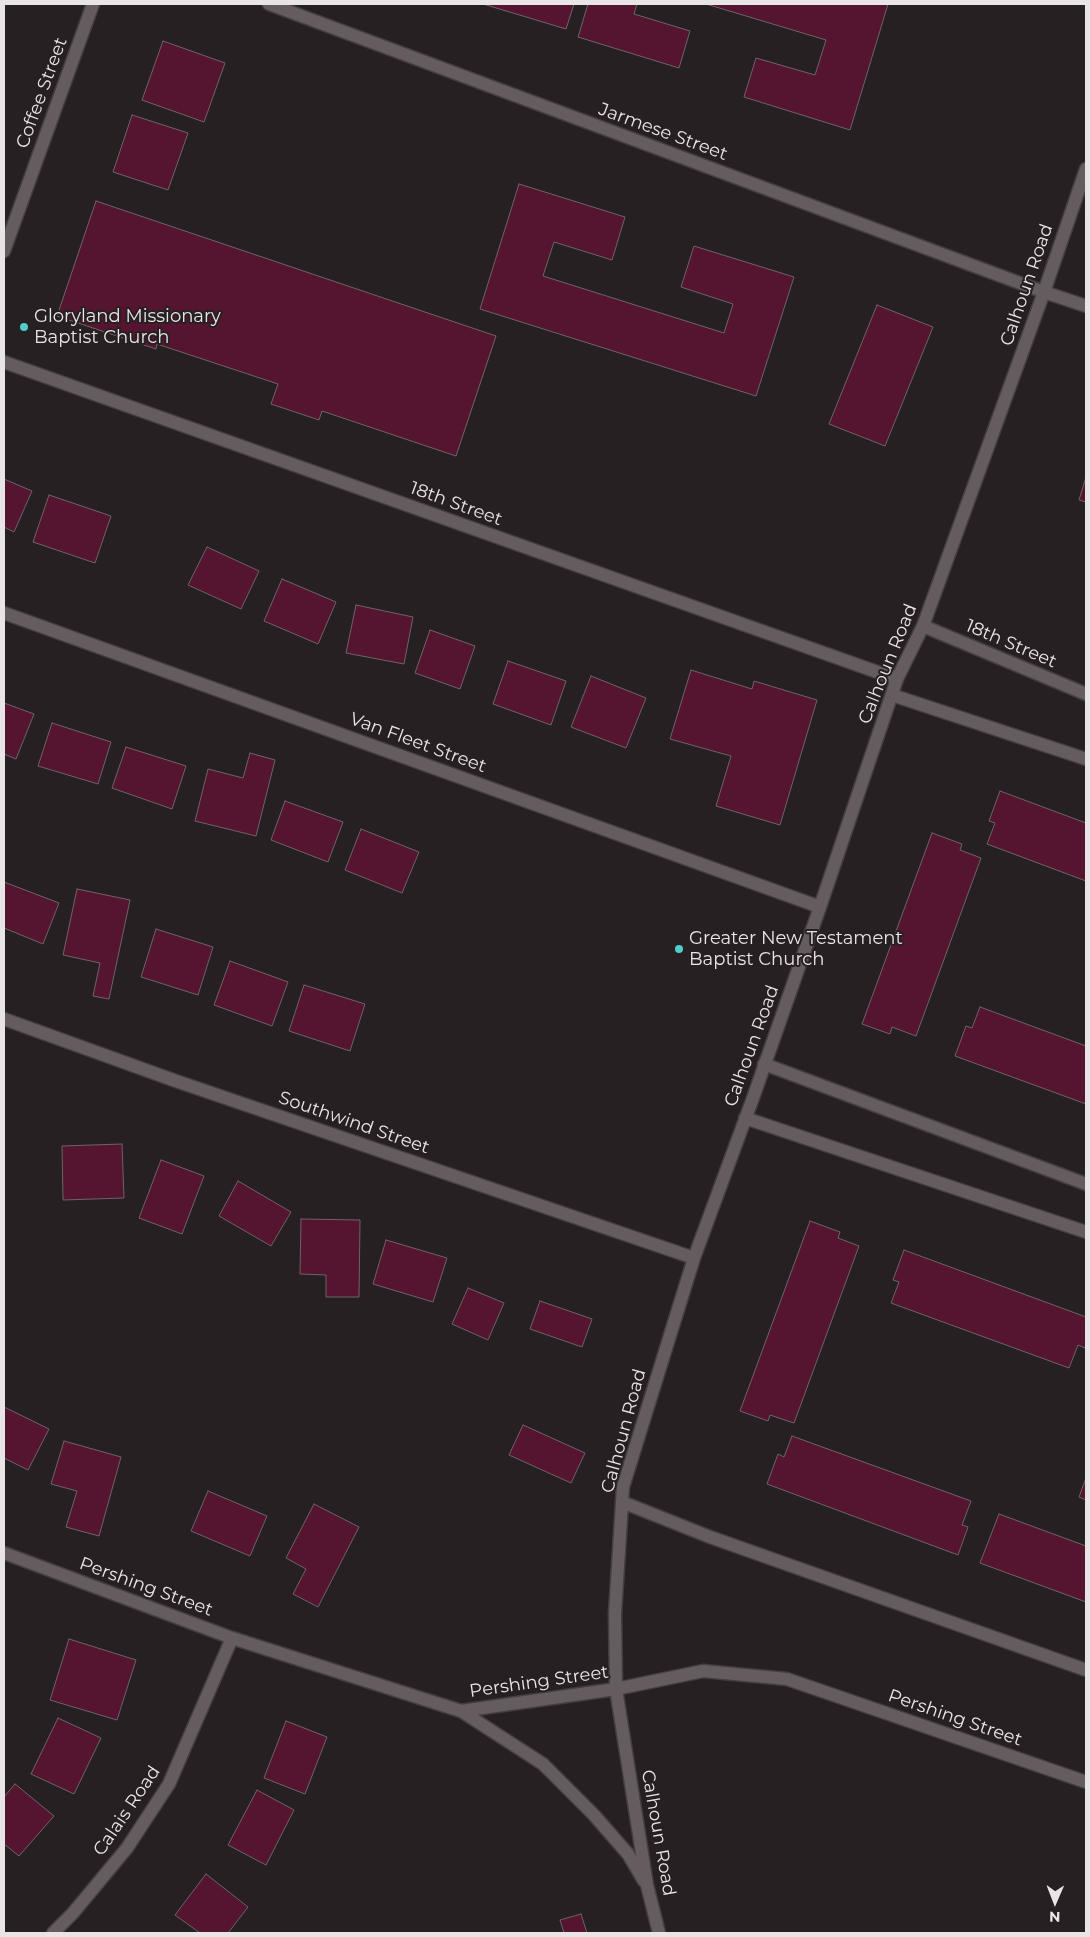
<!DOCTYPE html>
<html>
<head>
<meta charset="utf-8">
<style>
  body { margin:0 }
  #map { position:relative; width:1090px; height:1937px; overflow:hidden; background:#272022; font-family:Montserrat,sans-serif }
  canvas { display:block }
  .frame { position:absolute; inset:0; border:5px solid #e9e4e5; pointer-events:none }
  .north { position:absolute; left:1030px; top:1877px; width:50px; height:50px; -webkit-text-stroke:4px #272022; paint-order:stroke; rotate:181deg; font-size:14px; font-weight:700; line-height:20px; text-align:center; color:#e9e4e5 }
  .north::after { content:''; display:block; margin:auto; width:18px; height:22px; background:#e9e4e5; clip-path:polygon(50% 0,100% 100%,50% 72%,0 100%) }
</style>
</head>
<body>
<div id="map">
<canvas width="1090" height="1937"></canvas>
<div class="frame"></div>
<div class="north">N</div>
</div>
<script>
const ctx = document.querySelector('canvas').getContext('2d');
ctx.lineJoin = 'round';
function paint(path, color) {
  ctx.fillStyle = color;
  ctx.fill(path, 'evenodd');
}
function shape(rows) {
  const path = new Path2D();
  for (const r of rows) {
    path.moveTo(r[0], r[1]);
    for (let i = 2; i < r.length; i += 2) path.lineTo(r[i], r[i + 1]);
  }
  return path;
}
function trace(path, color, width, dash) {
  ctx.strokeStyle = color;
  ctx.lineWidth = width;
  ctx.lineCap = dash ? 'butt' : 'round';
  ctx.setLineDash(dash || []);
  ctx.stroke(path);
}
function write(font, color, halo, rows, align = 'center') {
  ctx.font = font + ' Montserrat,sans-serif';
  ctx.lineWidth = 4;
  ctx.setLineDash([]);
  ctx.textBaseline = 'middle';
  ctx.strokeStyle = halo;
  ctx.fillStyle = color;
  for (const [text, x, y, turn = 0] of rows) {
    ctx.save();
    ctx.translate(x, y);
    ctx.rotate((+turn || 0) * Math.PI / 180);
    ctx.textAlign = isNaN(turn) ? turn : align;
    if (halo) ctx.strokeText(text, 0, 0);
    ctx.fillText(text, 0, 0);
    ctx.restore();
  }
}
const building = shape([
  [483,4,574,4,566,29,483,4],
  [588,4,637,4,634,14,690,31,679,68,578,37,588,4],
  [706,4,888,4,850,130,744,97,756,58,815,75,826,40,706,4],
  [163,41,225,63,204,122,142,100,163,41],
  [132,115,188,133,168,190,113,172,132,115],
  [519,184,625,217,612,260,554,242,543,276,724,333,733,304,681,287,694,246,794,277,756,396,480,309,519,184],
  [96,201,496,336,456,456,322,411,319,420,271,404,278,384,157,344,156,349,57,316,96,201],
  [877,305,933,327,885,446,829,424,877,305],
  [1086,477,1086,502,1079,500,1086,477],
  [4,479,32,491,14,532,4,527,4,479],
  [49,495,111,516,95,563,33,542,49,495],
  [207,547,259,571,241,609,188,585,207,547],
  [282,579,336,602,318,644,264,621,282,579],
  [356,605,413,617,404,664,346,653,356,605],
  [430,630,475,646,460,689,415,673,430,630],
  [508,661,566,681,551,725,493,704,508,661],
  [691,670,752,689,754,681,817,700,780,825,716,806,731,756,670,739,691,670],
  [591,676,646,698,626,748,571,727,591,676],
  [4,703,34,714,16,759,4,754,4,703],
  [52,723,111,742,98,784,38,766,52,723],
  [126,747,186,766,172,809,112,788,126,747],
  [250,753,275,760,256,836,195,821,208,769,243,778,250,753],
  [1000,791,1086,823,1086,881,987,844,995,823,989,821,1000,791],
  [285,801,343,822,328,862,271,840,285,801],
  [361,829,419,852,402,893,345,870,361,829],
  [932,833,962,844,960,850,981,858,916,1036,892,1027,890,1034,862,1024,932,833],
  [4,882,59,903,43,944,4,928,4,882],
  [77,889,130,900,109,999,93,996,100,963,63,955,77,889],
  [156,929,213,947,198,995,141,977,156,929],
  [230,961,288,982,272,1026,214,1005,230,961],
  [304,985,365,1004,350,1051,289,1031,304,985],
  [980,1007,1086,1046,1086,1104,955,1056,966,1026,972,1028,980,1007],
  [122,1144,124,1198,63,1200,62,1146,122,1144],
  [161,1160,204,1176,182,1234,139,1218,161,1160],
  [238,1181,291,1212,271,1246,219,1216,238,1181],
  [301,1219,360,1220,359,1297,326,1297,326,1275,300,1274,301,1219],
  [810,1221,840,1232,838,1238,859,1246,794,1423,770,1415,768,1421,740,1411,810,1221],
  [386,1240,447,1258,433,1302,373,1284,386,1240],
  [904,1250,1086,1317,1086,1344,1085,1348,1078,1345,1069,1368,891,1303,899,1282,893,1280,904,1250],
  [468,1288,504,1303,488,1340,452,1324,468,1288],
  [540,1301,592,1319,582,1347,530,1329,540,1301],
  [4,1407,49,1429,28,1470,4,1458,4,1407],
  [523,1425,585,1453,571,1483,509,1455,523,1425],
  [792,1436,971,1501,962,1525,968,1527,958,1555,767,1484,778,1454,784,1457,792,1436],
  [64,1441,121,1457,99,1536,66,1527,77,1491,51,1484,64,1441],
  [1086,1478,1086,1500,1079,1497,1086,1478],
  [208,1491,267,1516,250,1556,191,1531,208,1491],
  [314,1504,359,1527,318,1607,293,1594,306,1569,286,1558,314,1504],
  [999,1514,1086,1546,1086,1602,980,1563,999,1514],
  [69,1639,136,1660,117,1720,50,1700,69,1639],
  [58,1718,101,1738,74,1794,31,1774,58,1718],
  [286,1721,327,1737,305,1794,264,1778,286,1721],
  [15,1784,54,1816,19,1856,4,1844,4,1797,15,1784],
  [257,1790,294,1810,266,1865,228,1845,257,1790],
  [206,1874,248,1907,228,1933,200,1933,175,1915,206,1874],
  [581,1914,587,1933,564,1933,560,1920,581,1914]
]);
const service = shape([
  [1044,292,1086,306],
  [923,626,1086,694],
  [892,695,1086,759],
  [764,1064,1086,1184],
  [745,1118,1086,1232],
  [622,1502,710,1537,1086,1670]
]);
const minor = shape([
  [269,4,1044,292],
  [4,251,93,4],
  [4,362,897,679],
  [4,613,820,907],
  [4,1019,176,1081,694,1258],
  [4,1553,232,1638,461,1711,616,1689,703,1671,787,1679,1086,1782],
  [461,1711,543,1764,594,1815,628,1854,644,1881],
  [53,1933,73,1913,127,1848,169,1784,232,1638],
  [659,1933,647,1885,616,1689,615,1613,623,1487,694,1258,753,1098,820,907,897,679,923,626,1044,292,1086,169]
]);
const markers = [
  [24,327,5,"#52cdcf"],
  [679,949,5,"#52cdcf"]
];
const streetNames = [
  ["Coffee Street",42,93,-70],
  ["Jarmese Street",663,132,20],
  ["Calhoun Road",1027,285,-71],
  ["18th Street",456,504,20],
  ["18th Street",1011,644,23],
  ["Calhoun Road",888,664,-68],
  ["Van Fleet Street",418,743,20],
  ["Calhoun Road",752,1046,-70],
  ["Southwind Street",354,1123,19],
  ["Calhoun Road",624,1431,-75],
  ["Pershing Street",146,1587,20],
  ["Pershing Street",539,1682,-8],
  ["Pershing Street",955,1718,19],
  ["Calais Road",127,1811,-56],
  ["Calhoun Road",658,1833,80]
];
const poiNames = [
  ["Gloryland Missionary",34,317],
  ["Baptist Church",34,338],
  ["Greater New Testament",689,939],
  ["Baptist Church",689,960]
];
paint(building, '#551531');
trace(building, '#6c6467', 1);
trace(service, '#433e3f', 15);
trace(minor, '#433e3f', 15);
trace(service, '#655c5f', 12);
trace(minor, '#655c5f', 12);
for (const [x, y, r, color] of markers) {
  const dot = new Path2D();
  dot.arc(x, y, r, 0, 2 * Math.PI);
  ctx.fillStyle = color;
  ctx.fill(dot);
  trace(dot, '#272022', 2);
}
write('18px', '#e9e4e5', '#272022', streetNames);
write('18px', '#e9e4e5', '#272022', poiNames, 'left');
</script>
</body>
</html>
